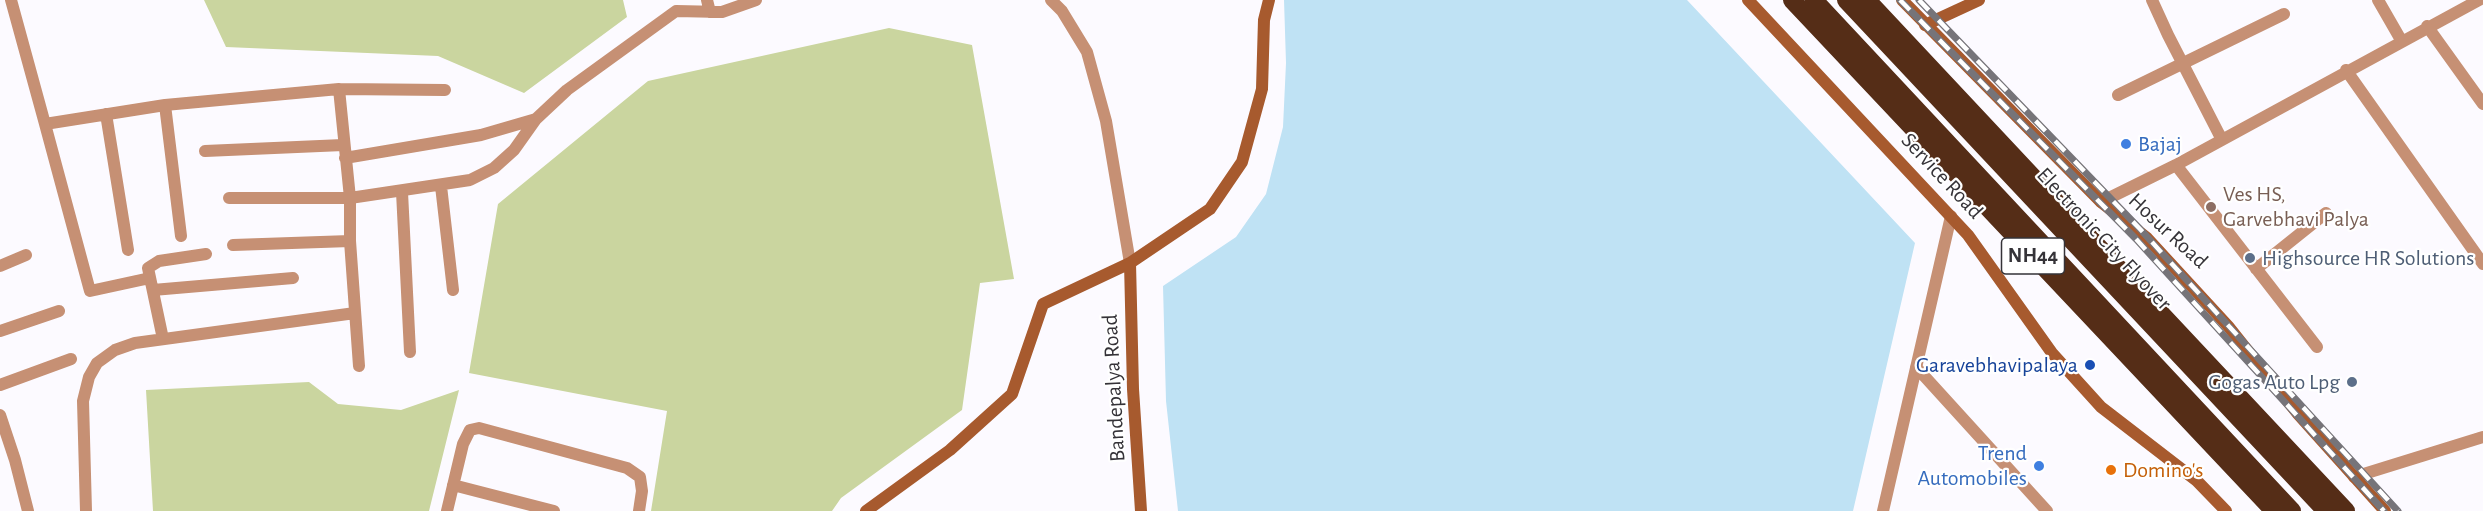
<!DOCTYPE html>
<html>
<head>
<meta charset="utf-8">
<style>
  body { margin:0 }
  canvas { display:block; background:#fcfaff }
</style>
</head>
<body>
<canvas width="2483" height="511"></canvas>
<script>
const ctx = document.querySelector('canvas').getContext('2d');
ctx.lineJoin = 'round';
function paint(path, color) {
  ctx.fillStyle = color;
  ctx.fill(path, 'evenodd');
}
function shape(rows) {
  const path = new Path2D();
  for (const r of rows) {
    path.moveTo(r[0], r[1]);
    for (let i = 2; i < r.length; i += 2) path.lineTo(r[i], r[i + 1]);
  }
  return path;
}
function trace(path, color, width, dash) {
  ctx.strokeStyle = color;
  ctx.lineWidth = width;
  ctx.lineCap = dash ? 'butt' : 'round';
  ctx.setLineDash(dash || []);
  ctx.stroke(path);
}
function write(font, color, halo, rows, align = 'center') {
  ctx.font = font + ' "Alegreya Sans",sans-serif';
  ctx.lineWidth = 4.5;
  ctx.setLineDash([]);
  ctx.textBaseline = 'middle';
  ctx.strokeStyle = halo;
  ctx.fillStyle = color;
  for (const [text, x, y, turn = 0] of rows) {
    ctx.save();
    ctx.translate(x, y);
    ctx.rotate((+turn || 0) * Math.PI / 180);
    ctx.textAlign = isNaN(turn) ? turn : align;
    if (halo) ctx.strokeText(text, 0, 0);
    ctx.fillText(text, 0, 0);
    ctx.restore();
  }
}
const green = shape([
  [204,0,623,0,627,17,524,93,438,56,226,47],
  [889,28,972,45,1014,279,980,283,962,410,841,498,832,511,651,511,667,411,469,373,498,204,648,81],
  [309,382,338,404,401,410,459,390,429,511,153,511,146,390]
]);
const water = shape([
  [1284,0,1687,0,1915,243,1853,511,1178,511,1166,401,1163,286,1236,237,1266,194,1283,127,1286,63]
]);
const street = shape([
  [11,0,45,124,165,105,339,89,350,198,350,241,359,366],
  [707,0,710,12],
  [1051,0,1062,11,1087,52,1106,121,1130,263],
  [2152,0,2168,35,2221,138],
  [2378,0,2401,40],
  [2427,26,2483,104],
  [2346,70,2483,264],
  [339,89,445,90],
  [2118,95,2284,14],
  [165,105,181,236],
  [106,114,128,250],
  [45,124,90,291,150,278],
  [205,151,343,145],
  [345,158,481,135,536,119],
  [2176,165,2317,347],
  [441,186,453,290],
  [402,192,410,352],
  [229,198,350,198,470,180,494,168,514,150,536,119,567,90,676,11,722,12,756,0],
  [2101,202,2176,165,2479,0],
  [233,245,350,241],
  [0,266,26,255],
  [2256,269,2326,213],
  [153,290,293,278],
  [0,331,59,311],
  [163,339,148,268,159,261,206,254],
  [1916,367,2047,511],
  [0,385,71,359],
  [0,415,15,460,28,511],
  [2354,477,2483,437],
  [453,485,554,511],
  [86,511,83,401,89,377,97,363,115,350,135,343,355,313],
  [447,511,463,444,470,430,479,428,627,468,640,477,642,491,639,511],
  [1883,511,1951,216]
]);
const secondary = shape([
  [1748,0,1968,235,2052,353,2101,407,2197,481,2226,511],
  [1902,0,2101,202,2147,238,2228,326,2298,414,2385,511],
  [1925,25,1979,0],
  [1130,263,1133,389,1141,511],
  [866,511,950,450,1012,394,1043,304,1130,263,1210,209,1242,162,1262,89,1264,20,1269,0]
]);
const highway = shape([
  [1792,0,2274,511],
  [1814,0,2292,511],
  [1846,0,2326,511],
  [1867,0,2346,511]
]);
const rail = shape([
  [1900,0,2136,239,2384,511],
  [1919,0,2140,229,2398,511]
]);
const markers = [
  [2126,144,6,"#3f7fe0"],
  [2211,207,6,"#8d6e63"],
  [2250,258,6,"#5c6f8a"],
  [2090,365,6,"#1a4fb4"],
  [2352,382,6,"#5c6f8a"],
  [2039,466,6,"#3f7fe0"],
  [2111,470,6,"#e8710a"]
];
const shields = [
  [2033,256,63]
];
const shieldNames = [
  ["NH44",2033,256]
];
const shopNames = [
  ["Bajaj",2138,144],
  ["Trend",2027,453,"right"],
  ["Automobiles",2027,478,"right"]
];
const streetNames = [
  ["Service Road",1942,176,47],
  ["Hosur Road",2168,231,43],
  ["Electronic City Flyover",2104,239,47],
  ["Bandepalya Road",1114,388,-93]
];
const educationNames = [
  ["Ves HS,",2223,194],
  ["Garvebhavi Palya",2223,219]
];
const serviceNames = [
  ["Highsource HR Solutions",2262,258],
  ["Gogas Auto Lpg",2340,382,"right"]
];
const transitNames = [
  ["Garavebhavipalaya",2078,365]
];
const foodNames = [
  ["Domino's",2123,470]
];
paint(green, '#cad59f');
paint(water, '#bfe2f4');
trace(street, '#c69074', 12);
trace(secondary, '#a75a2e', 12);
trace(highway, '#552d17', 18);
trace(rail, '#767479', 7);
trace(rail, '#fff', 4.5, [14]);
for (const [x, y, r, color] of markers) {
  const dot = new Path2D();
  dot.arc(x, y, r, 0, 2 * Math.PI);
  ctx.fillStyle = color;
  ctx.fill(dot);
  trace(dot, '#fff', 2);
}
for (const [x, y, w] of shields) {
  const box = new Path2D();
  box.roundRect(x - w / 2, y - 18, w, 36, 4.5);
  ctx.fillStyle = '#fff';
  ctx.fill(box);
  trace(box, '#353338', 1.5);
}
write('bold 21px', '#353338', null, shieldNames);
write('22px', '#366cbe', '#fff', shopNames, 'left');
write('22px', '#353338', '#fff', streetNames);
write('22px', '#785e54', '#fff', educationNames, 'left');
write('22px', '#4e5e75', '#fff', serviceNames, 'left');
write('22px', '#164399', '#fff', transitNames, 'right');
write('22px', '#c56008', '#fff', foodNames, 'left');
</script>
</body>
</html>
